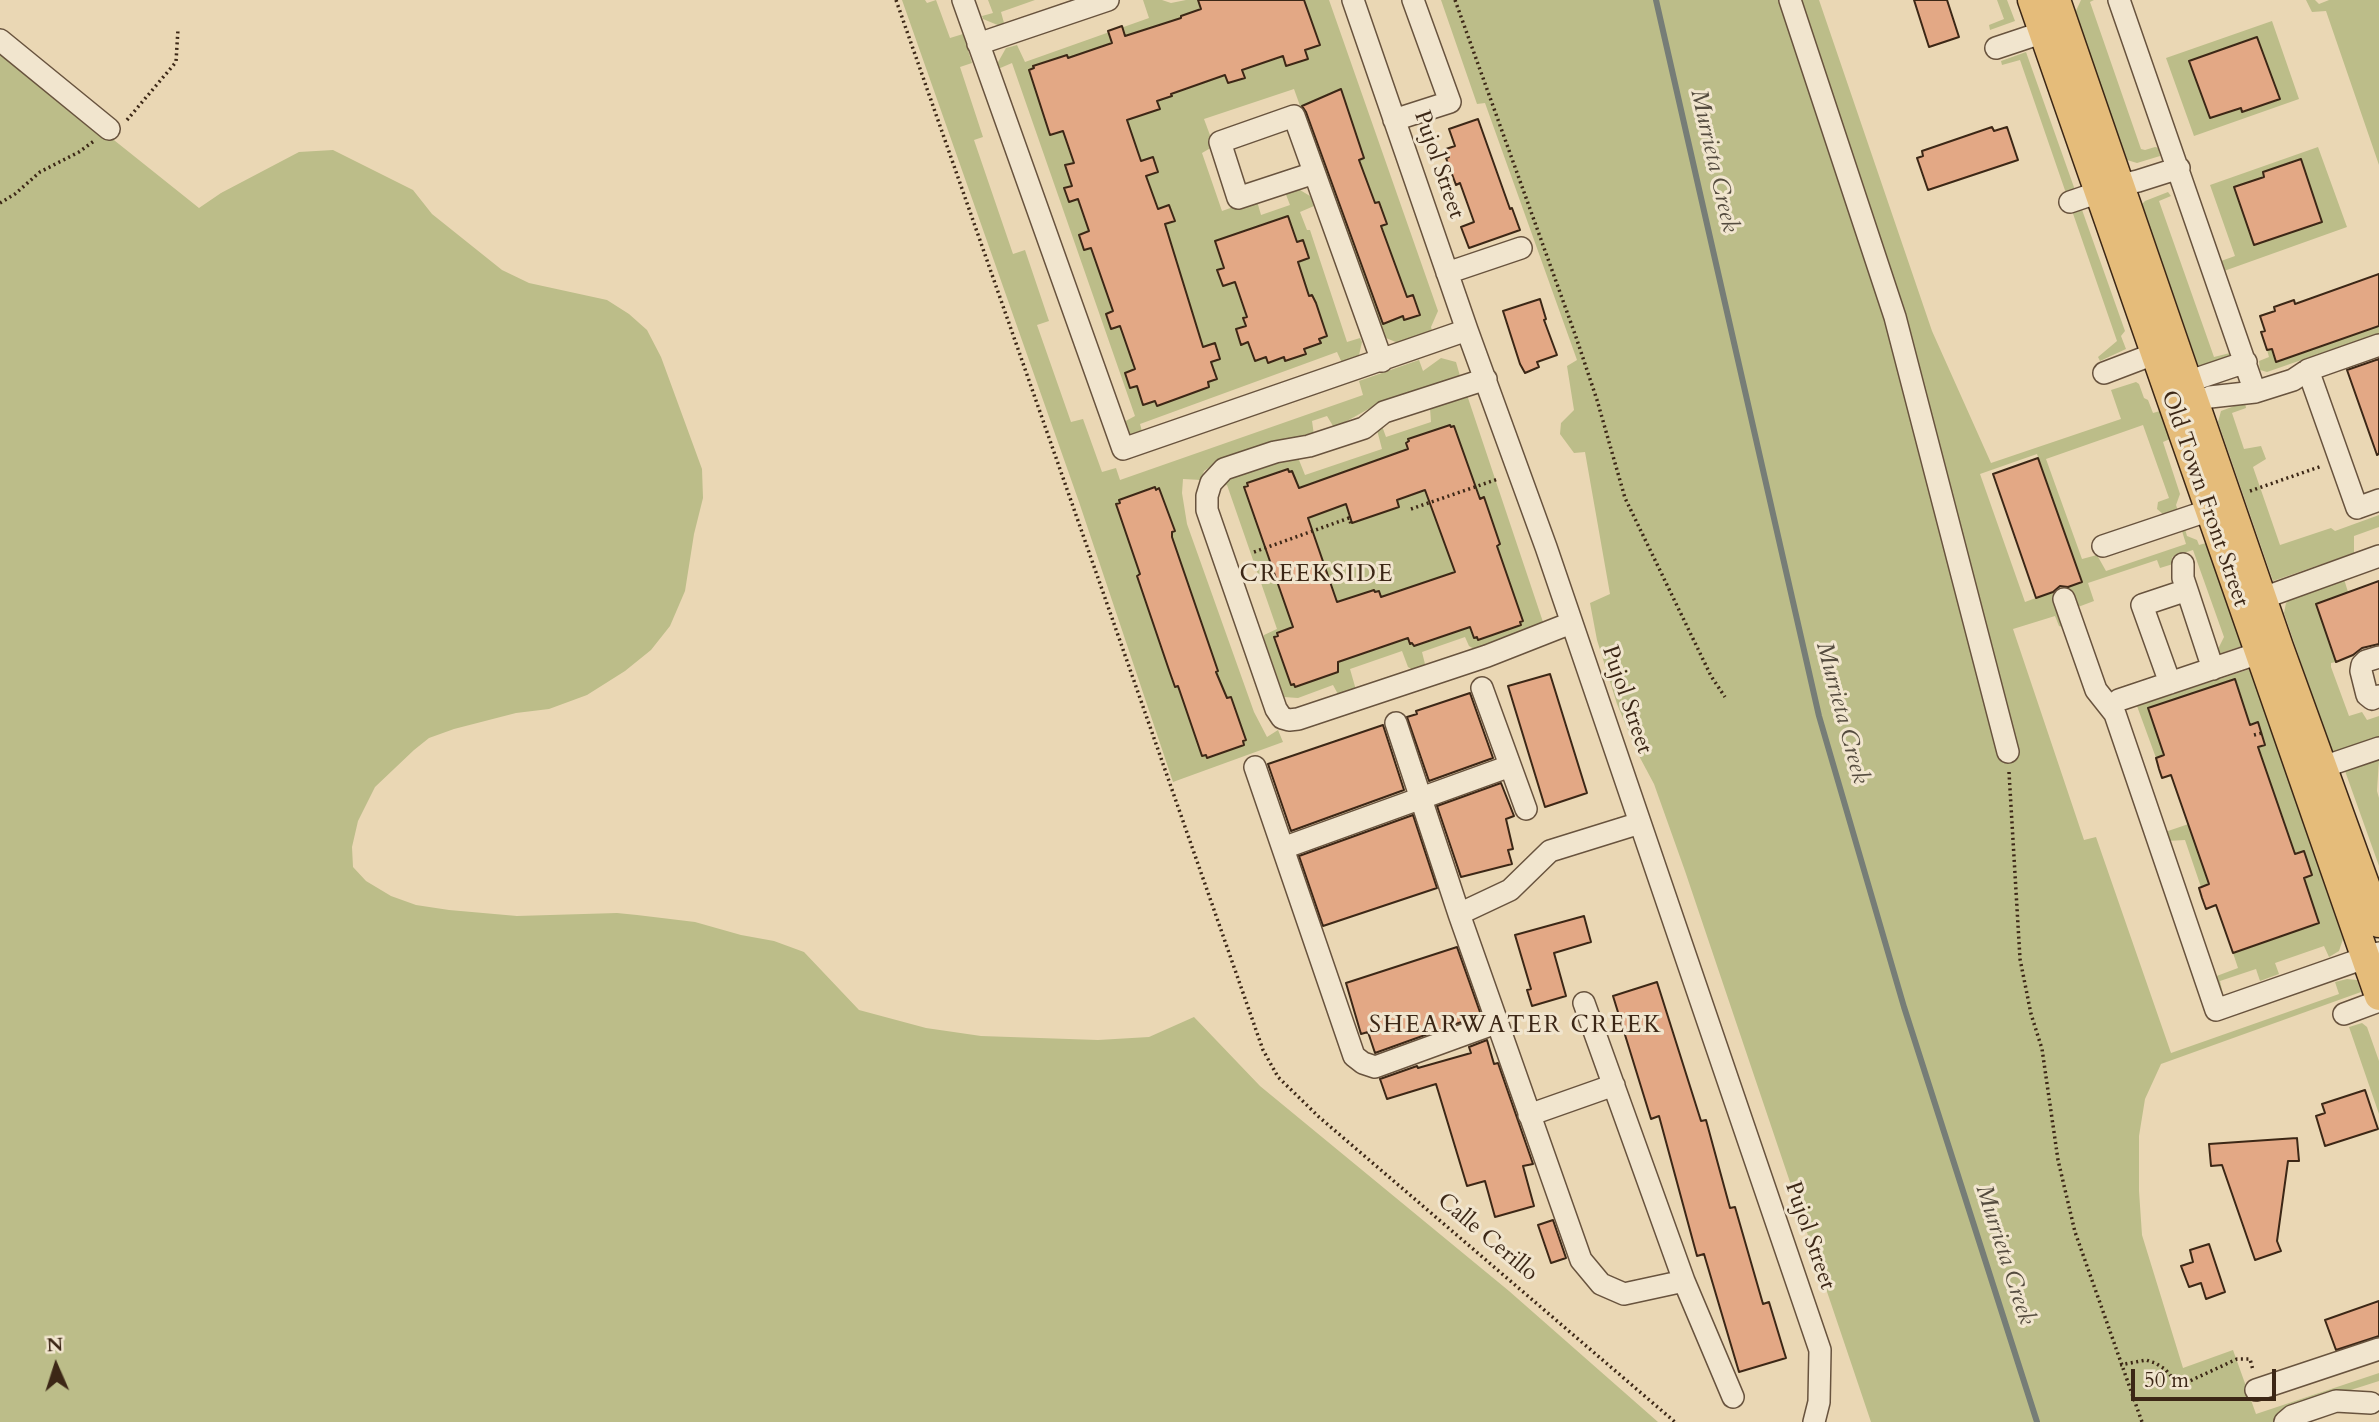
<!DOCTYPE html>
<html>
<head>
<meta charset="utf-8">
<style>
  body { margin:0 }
  #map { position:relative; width:2379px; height:1422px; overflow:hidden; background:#ead7b4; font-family:Cardo,serif }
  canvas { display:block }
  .north { position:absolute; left:21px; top:1331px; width:70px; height:70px; -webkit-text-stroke:5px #f1e5ce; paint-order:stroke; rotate:357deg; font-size:19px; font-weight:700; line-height:28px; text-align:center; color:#3c2716 }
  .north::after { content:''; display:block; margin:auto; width:24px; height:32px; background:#3c2716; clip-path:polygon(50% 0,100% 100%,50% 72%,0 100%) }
  .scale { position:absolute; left:2131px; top:1369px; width:145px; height:32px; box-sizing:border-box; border:4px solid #3c2716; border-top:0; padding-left:9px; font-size:21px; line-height:24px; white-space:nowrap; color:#3c2716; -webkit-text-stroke:5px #f1e5ce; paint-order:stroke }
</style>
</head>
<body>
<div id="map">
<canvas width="2379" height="1422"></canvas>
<div class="north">N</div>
<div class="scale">50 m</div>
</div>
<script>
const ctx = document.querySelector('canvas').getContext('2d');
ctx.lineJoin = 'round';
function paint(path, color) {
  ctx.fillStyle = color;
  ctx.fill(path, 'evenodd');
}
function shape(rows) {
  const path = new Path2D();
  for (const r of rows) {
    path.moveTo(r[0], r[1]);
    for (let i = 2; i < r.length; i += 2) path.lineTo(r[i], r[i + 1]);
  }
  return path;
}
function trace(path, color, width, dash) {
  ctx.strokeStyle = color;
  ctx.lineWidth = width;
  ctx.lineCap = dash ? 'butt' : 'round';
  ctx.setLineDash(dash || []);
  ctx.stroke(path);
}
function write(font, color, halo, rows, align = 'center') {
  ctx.font = font + ' Cardo,serif';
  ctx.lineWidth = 6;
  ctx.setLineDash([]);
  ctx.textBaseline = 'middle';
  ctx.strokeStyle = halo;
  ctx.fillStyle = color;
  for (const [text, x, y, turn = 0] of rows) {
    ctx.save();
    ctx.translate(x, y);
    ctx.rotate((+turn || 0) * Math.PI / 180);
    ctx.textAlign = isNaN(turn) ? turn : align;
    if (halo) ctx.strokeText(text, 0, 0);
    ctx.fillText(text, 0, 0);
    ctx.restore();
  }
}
const green = shape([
  [902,0,925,0,927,3,936,0,950,38,963,34,972,63,960,67,983,137,974,140,1013,254,1025,250,1049,321,1037,325,1071,422,1083,419,1102,472,1116,468,1120,480,1363,395,1359,381,1419,360,1423,371,1441,358,1456,362,1460,376,1379,403,1340,425,1333,426,1327,416,1312,421,1314,435,1302,439,1282,439,1216,463,1204,471,1201,480,1183,479,1182,493,1187,524,1254,712,1267,737,1278,730,1283,742,1173,782,1079,502],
  [988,0,1035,0,1001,12,1004,23,1000,26,983,19,982,16,993,13],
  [1143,0,1162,0,1171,3,1186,0,1329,0,1438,311,1431,327,1433,334,1405,343,1398,343,1386,338,1381,332,1294,89,1204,119,1214,146,1202,153,1222,211,1253,200,1257,201,1261,215,1290,205,1285,192,1300,190,1310,196,1314,206,1300,212,1307,230,1310,230,1347,342,1360,338,1362,342,1359,355,1356,359,1342,363,1337,352,1140,424,1143,435,1127,435,1122,423,1135,416,1012,63,998,69,997,64,1006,48,1010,47,1017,45,1025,62,1149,18],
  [1441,0,1819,0,1932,331,1991,463,2121,419,2111,390,2136,382,2139,384,2144,398,2148,400,2153,413,2160,411,2170,439,2163,442,2180,494,2176,505,2178,511,2164,515,2157,509,2158,502,2169,498,2143,425,2046,459,2082,559,2097,555,2106,571,2186,544,2182,531,2185,529,2187,536,2197,540,2199,545,2206,543,2242,646,2215,655,2224,637,2193,550,2172,557,2173,564,2160,568,2157,560,2088,583,2094,601,2078,607,2062,627,2059,626,2055,616,2013,629,2084,840,2096,837,2171,1053,2339,994,2335,982,2347,979,2357,980,2361,992,2161,1064,2145,1099,2139,1136,2139,1191,2142,1235,2183,1368,2233,1350,2256,1414,2379,1373,2379,1381,2285,1411,2276,1422,1871,1422,1685,871,1654,784,1638,754,1617,704,1597,640,1590,603,1610,594,1585,452,1574,453,1560,434,1561,423,1574,410,1567,366,1577,360,1485,103,1477,104],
  [2037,454,2082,581,2025,602,1980,474],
  [1997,0,2007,0,2015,21,1990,30,1989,25,2004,19],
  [2081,0,2094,0,2090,2,2141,149,2145,150,2155,147,2159,148,2160,156,2137,163,2127,160,2075,13],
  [2306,0,2315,0,2319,4,2329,0,2379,0,2379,165,2326,11,2312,12],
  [2272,21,2299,99,2194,136,2166,58],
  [0,49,199,208,221,193,299,152,333,150,413,190,432,214,502,270,529,283,607,300,629,314,647,330,661,357,702,469,703,498,694,534,685,591,670,626,651,650,625,671,587,695,549,709,516,713,454,729,429,738,414,750,375,787,358,821,352,847,353,867,366,881,391,896,416,905,449,910,517,916,617,913,637,915,695,922,741,935,774,941,804,952,859,1010,926,1028,981,1036,1098,1040,1149,1037,1194,1017,1260,1086,1509,1291,1658,1422,0,1422],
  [2026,52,2125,331,2121,336,2126,349,2100,361,2098,357,2117,341,2020,60,2002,65,2001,61],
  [2318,147,2347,227,2224,271,2221,261,2235,256,2210,185],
  [2168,192,2171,196,2159,201,2214,357,2230,353,2233,358,2203,368,2198,365,2142,204,2145,201],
  [2379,326,2379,333,2267,372,2260,370,2259,361,2269,357,2267,350,2272,349,2276,361],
  [1467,395,1544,625,1474,649,1469,646,1465,637,1422,652,1425,664,1415,671,1408,667,1402,651,1350,669,1356,690,1339,696,1333,685,1298,698,1284,697,1264,639,1264,635,1277,629,1227,485,1218,487,1218,481,1288,458,1299,460,1305,475,1382,449,1377,430,1382,426,1386,437,1431,422,1430,408],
  [2245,402,2246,408,2232,413,2244,449,2261,446,2266,459,2253,467,2280,545,2331,528,2335,531,2379,515,2379,527,2354,536,2354,553,2273,581,2218,422,2221,411],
  [2344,579,2348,592,2317,604,2336,662,2331,663,2331,667,2349,716,2362,712,2367,720,2379,716,2379,737,2332,753,2284,613,2286,603,2292,597],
  [2250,669,2343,939,2339,951,2329,957,2324,946,2275,963,2279,974,2260,981,2256,969,2220,981,2223,994,2220,994,2214,977,2238,968,2233,953,2319,923,2304,878,2312,875,2304,851,2295,854,2280,809,2193,838,2209,884,2201,887,2185,840,2167,841,2165,833,2168,831,2274,795,2258,747,2265,745,2258,723,2250,725,2235,679,2164,755,2156,758,2137,706],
  [2379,759,2377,791,2379,798,2379,866,2345,771],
  [2362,1023,2367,1027,2379,1061,2379,1114,2349,1027]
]);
const stream = shape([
  [1656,0,1819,716,1904,1007,2037,1422]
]);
const building = shape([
  [1198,0,1304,0,1320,45,1305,50,1308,59,1286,66,1283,56,1242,70,1245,78,1228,83,1225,75,1171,94,1172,96,1157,101,1160,109,1127,120,1141,161,1153,157,1158,172,1146,176,1158,209,1169,205,1175,221,1165,224,1203,347,1215,343,1220,359,1211,362,1217,379,1208,382,1209,387,1157,406,1155,401,1143,405,1137,386,1130,388,1125,373,1135,369,1120,326,1111,329,1106,314,1113,311,1091,248,1084,250,1079,235,1089,231,1078,199,1069,202,1064,188,1072,186,1065,165,1074,163,1063,131,1050,135,1029,70,1034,68,1033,66,1067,55,1068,58,1112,43,1108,31,1122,26,1125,36,1181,18,1181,16,1201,9,1198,0],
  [1914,0,1947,0,1959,37,1929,47,1914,0],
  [2257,37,2280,99,2242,112,2241,108,2210,118,2189,61,2257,37],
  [1341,89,1364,158,1359,160,1375,203,1379,202,1387,224,1381,226,1407,297,1413,295,1420,315,1404,320,1403,316,1383,324,1306,112,1302,106,1341,89],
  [1478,119,1510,209,1512,208,1520,230,1469,248,1461,227,1474,222,1460,183,1456,185,1446,158,1449,157,1446,149,1455,146,1449,129,1478,119],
  [1992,127,1994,131,2007,127,2018,160,1928,190,1917,158,1923,156,1922,151,1992,127],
  [2301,159,2322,222,2254,245,2234,187,2264,177,2263,172,2301,159],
  [1288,216,1297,242,1303,240,1309,258,1298,262,1309,296,1312,295,1316,303,1327,336,1319,339,1321,343,1304,349,1306,354,1285,361,1284,357,1268,363,1266,357,1255,361,1248,342,1241,345,1236,329,1246,326,1243,318,1247,317,1235,282,1223,286,1217,270,1224,268,1215,241,1288,216],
  [2379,274,2379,326,2276,362,2272,349,2267,350,2261,332,2265,331,2260,316,2275,311,2274,307,2294,300,2295,304,2379,274],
  [1540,299,1546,319,1544,320,1557,355,1537,362,1539,367,1525,373,1520,364,1503,311,1540,299],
  [2379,359,2379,454,2377,455,2347,370,2379,359],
  [1450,425,1451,427,1454,426,1480,499,1484,497,1500,544,1497,546,1498,549,1523,621,1520,622,1521,625,1478,640,1477,637,1474,638,1470,627,1414,646,1412,643,1410,644,1408,638,1338,662,1338,672,1295,687,1294,684,1291,685,1274,637,1278,636,1277,633,1293,627,1244,487,1248,486,1247,483,1288,469,1289,472,1292,471,1299,488,1408,449,1406,443,1409,441,1408,439,1450,425],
  [1425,490,1455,572,1381,597,1379,591,1375,592,1374,590,1337,602,1308,518,1346,504,1352,523,1399,507,1397,500,1425,490],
  [2038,458,2082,582,2068,587,2060,586,2053,592,2036,598,1993,474,2038,458],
  [1155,487,1156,490,1159,488,1175,531,1172,532,1172,537,1218,671,1216,672,1227,698,1231,697,1246,740,1243,741,1244,745,1207,758,1206,755,1202,756,1178,686,1175,687,1169,670,1137,576,1140,574,1116,504,1120,503,1119,500,1155,487],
  [2379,581,2379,644,2362,648,2353,655,2336,662,2316,604,2379,581],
  [1550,674,1587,793,1545,807,1508,686,1550,674],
  [2235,679,2250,725,2258,722,2265,745,2258,747,2295,854,2304,851,2312,875,2304,878,2319,923,2233,953,2216,905,2206,909,2202,898,2199,888,2209,884,2171,775,2162,778,2159,769,2156,758,2164,755,2148,708,2235,679],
  [1470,693,1493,758,1429,781,1407,717,1417,714,1416,711,1470,693],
  [1383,725,1404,790,1291,831,1268,764,1383,725],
  [1501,783,1514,816,1506,819,1513,849,1508,850,1512,864,1461,877,1437,806,1501,783],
  [1413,815,1437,888,1323,926,1299,856,1413,815],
  [1584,916,1591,942,1554,953,1566,996,1532,1006,1527,990,1531,989,1515,935,1584,916],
  [1457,947,1481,1015,1375,1053,1368,1032,1361,1034,1346,983,1457,947],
  [1657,982,1701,1121,1706,1120,1730,1208,1735,1207,1763,1304,1769,1302,1786,1358,1739,1372,1704,1254,1697,1256,1659,1116,1651,1119,1613,996,1657,982],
  [1487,1040,1494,1064,1498,1063,1533,1164,1523,1166,1534,1206,1495,1217,1485,1181,1467,1186,1436,1084,1387,1099,1380,1079,1417,1066,1418,1068,1471,1053,1469,1047,1487,1040],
  [2365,1090,2378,1129,2325,1146,2316,1116,2325,1113,2322,1104,2365,1090],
  [2297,1138,2299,1161,2288,1161,2277,1241,2281,1251,2255,1260,2222,1165,2211,1166,2209,1144,2297,1138],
  [1553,1220,1566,1258,1551,1263,1538,1225,1553,1220],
  [2209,1244,2225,1292,2206,1299,2201,1283,2189,1287,2181,1266,2193,1262,2190,1250,2209,1244],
  [2379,1301,2379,1336,2336,1350,2325,1320,2379,1301]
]);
const path = shape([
  [896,0,1263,1050,1278,1077,1319,1117,1675,1422],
  [1455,0,1576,337,1597,400,1625,498,1711,676,1725,697],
  [127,120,176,62,178,29],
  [0,203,15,194,40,172,79,152,94,141],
  [2250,491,2322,466],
  [1411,509,1498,479],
  [1254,552,1349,518,1351,524],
  [2254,735,2262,733],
  [2009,772,2020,959,2031,1014,2042,1049,2058,1160,2075,1232,2142,1422],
  [2120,1365,2146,1360,2155,1363,2165,1369,2179,1386,2237,1359,2250,1359,2253,1370]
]);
const minor = shape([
  [963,0,1123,449,1467,330],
  [1353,0,1467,330,1546,547,1820,1350,1819,1402,1814,1422],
  [1790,0,1895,317,2008,752],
  [2119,0,2255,392],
  [0,40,109,129],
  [978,44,1108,0],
  [1996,48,2056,28],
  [1394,120,1450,102,1413,0],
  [1314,173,1238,198,1220,142,1294,116,1382,361],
  [2070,202,2120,185,2138,181,2179,168],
  [1447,273,1521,248],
  [2308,370,2357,508,2379,500],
  [2104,373,2167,349],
  [1486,379,1384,412,1364,428,1309,446,1275,452,1224,469,1211,483,1207,496,1207,510,1276,709,1282,718,1289,720,1298,719,1487,656,1571,623],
  [2175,386,2246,362],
  [2183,407,2210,397,2255,392,2293,380,2308,370,2379,345],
  [2103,546,2222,506],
  [2183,564,2183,578,2187,590],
  [2263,598,2379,556],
  [2064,599,2096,690,2115,714,2216,1010,2379,953],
  [2379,657,2366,661,2362,665,2361,671,2367,695,2372,699,2379,696],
  [2170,683,2142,605,2187,590,2213,669],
  [1482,688,1526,809],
  [2111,707,2119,700,2274,648],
  [1396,723,1459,914,1510,890,1550,851,1640,823],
  [1255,767,1354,1056,1363,1063,1375,1067,1496,1023],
  [2323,767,2379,748],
  [1283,848,1510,766],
  [1459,914,1581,1260,1601,1284,1624,1294,1684,1281],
  [1584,1003,1684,1281,1733,1397],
  [2344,1014,2379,1001],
  [1529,1115,1614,1085],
  [2256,1390,2379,1349],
  [2285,1422,2292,1416,2336,1401,2371,1403]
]);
const major = shape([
  [2032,0,2379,996],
  [2056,0,2279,647,2379,923]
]);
const streetNames = [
  ["Pujol Street",1438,165,71],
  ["Old Town Front Street",2204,499,71],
  ["Pujol Street",1626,700,71],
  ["Pujol Street",1809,1236,71],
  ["Calle Cerillo",1487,1238,40]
];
const waterNames = [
  ["Murrieta Creek",1713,161,77],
  ["Murrieta Creek",1841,713,75],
  ["Murrieta Creek",2004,1255,72]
];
const neighbourhoodNames = [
  ["CREEKSIDE",1317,575],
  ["SHEARWATER CREEK",1516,1026]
];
paint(green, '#bcbd89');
trace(stream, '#767d77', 6);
paint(building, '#e3a885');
trace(building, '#3c2716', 2);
trace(minor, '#68533e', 24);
trace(major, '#3c2716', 31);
trace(path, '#3c2716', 3.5, [2, 3.5]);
trace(minor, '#f1e5ce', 21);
trace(major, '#e5bc7a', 28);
write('23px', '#3c2716', '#f1e5ce', streetNames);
write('italic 24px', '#544b3e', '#f1e5ce', waterNames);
ctx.letterSpacing = '2px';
write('24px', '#3c2716', '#f1e5ce', neighbourhoodNames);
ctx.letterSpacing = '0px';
</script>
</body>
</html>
